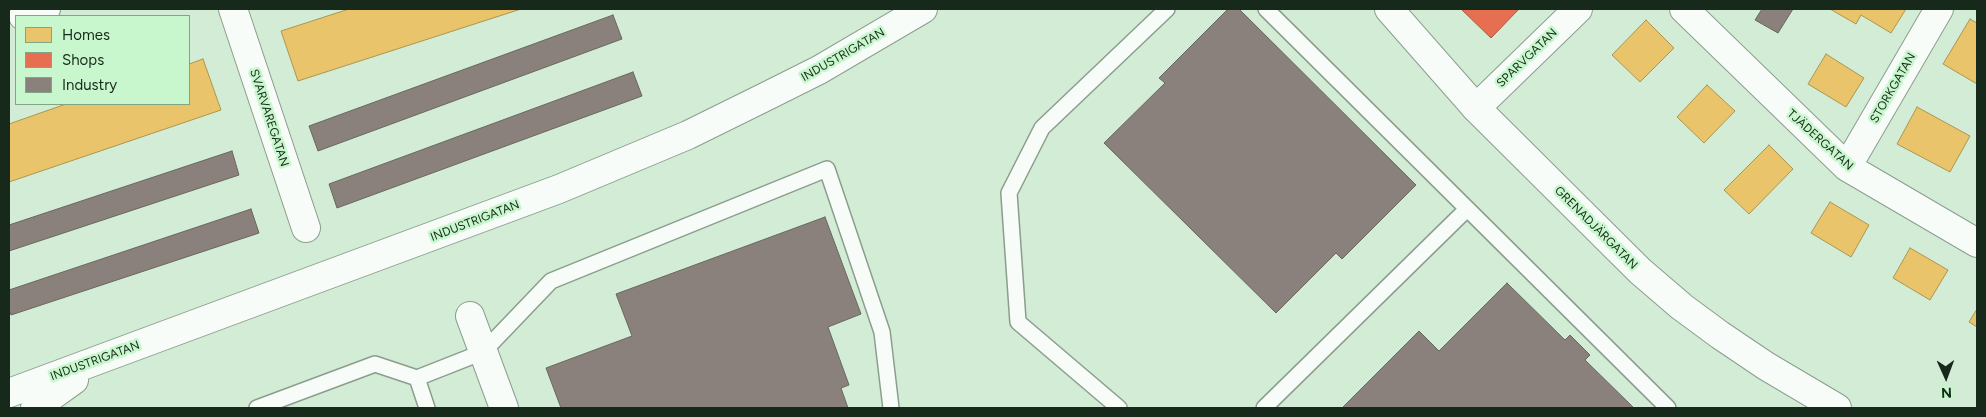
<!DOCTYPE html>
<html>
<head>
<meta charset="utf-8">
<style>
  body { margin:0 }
  #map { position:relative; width:1986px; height:417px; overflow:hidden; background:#d2ecd5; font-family:Figtree,sans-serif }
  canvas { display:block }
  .frame { position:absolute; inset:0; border:10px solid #17291a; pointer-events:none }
  .legend { position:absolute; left:15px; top:15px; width:175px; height:90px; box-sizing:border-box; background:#c8f7cd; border:1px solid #81a585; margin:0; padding:6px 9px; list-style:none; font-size:15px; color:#17291a }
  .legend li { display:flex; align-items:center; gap:10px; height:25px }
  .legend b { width:25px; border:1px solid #81a585 }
  .north { position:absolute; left:1921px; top:352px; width:50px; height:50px; -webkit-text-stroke:4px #c8f7cd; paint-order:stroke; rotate:178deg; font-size:14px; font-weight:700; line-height:20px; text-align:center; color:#17291a }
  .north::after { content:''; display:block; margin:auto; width:18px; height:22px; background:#17291a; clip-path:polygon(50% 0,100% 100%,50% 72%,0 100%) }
</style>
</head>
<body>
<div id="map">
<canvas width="1986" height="417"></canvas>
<div class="frame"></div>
<ul class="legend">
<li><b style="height:14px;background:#e9c46a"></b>Homes</li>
<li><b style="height:14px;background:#e76f51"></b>Shops</li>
<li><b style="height:14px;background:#8a817c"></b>Industry</li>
</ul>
<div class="north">N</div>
</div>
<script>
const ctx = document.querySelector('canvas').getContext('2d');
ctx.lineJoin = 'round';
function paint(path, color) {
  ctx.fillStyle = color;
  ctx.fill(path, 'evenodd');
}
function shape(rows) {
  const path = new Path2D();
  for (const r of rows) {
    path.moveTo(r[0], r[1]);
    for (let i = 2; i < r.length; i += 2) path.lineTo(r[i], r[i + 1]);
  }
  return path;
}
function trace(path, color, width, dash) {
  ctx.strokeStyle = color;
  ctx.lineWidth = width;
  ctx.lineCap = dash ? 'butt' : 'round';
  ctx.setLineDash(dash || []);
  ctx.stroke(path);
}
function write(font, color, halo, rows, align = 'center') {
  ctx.font = font + ' Figtree,sans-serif';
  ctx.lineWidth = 5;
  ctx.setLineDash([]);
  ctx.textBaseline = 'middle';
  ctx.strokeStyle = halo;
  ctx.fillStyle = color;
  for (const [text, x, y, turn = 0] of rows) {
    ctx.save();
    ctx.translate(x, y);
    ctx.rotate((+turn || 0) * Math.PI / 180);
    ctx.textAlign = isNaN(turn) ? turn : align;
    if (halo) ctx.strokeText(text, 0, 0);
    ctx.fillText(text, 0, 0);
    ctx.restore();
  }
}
const homes = shape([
  [349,9,521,9,298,81,281,31,349,9],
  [1830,9,1906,9,1891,33,1861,15,1856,24,1830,9],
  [1970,19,1977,23,1977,84,1943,64,1970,19],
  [1646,20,1674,48,1640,82,1612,55,1646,20],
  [1826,54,1864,78,1846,107,1808,84,1826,54],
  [203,59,221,110,9,182,9,124,66,104,189,104,189,64,203,59],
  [1707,85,1735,111,1704,143,1677,117,1707,85],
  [1917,107,1970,136,1950,172,1897,144,1917,107],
  [1769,145,1793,169,1749,214,1724,190,1769,145],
  [1830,202,1869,225,1851,257,1811,233,1830,202],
  [1910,248,1948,270,1930,300,1893,278,1910,248],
  [1977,309,1977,327,1969,322,1977,309]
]);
const shops = shape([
  [1461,9,1519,9,1491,38,1461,9]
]);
const industry = shape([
  [1228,9,1239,9,1416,185,1342,259,1336,253,1276,313,1104,143,1165,83,1159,78,1228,9],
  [1762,9,1793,9,1778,33,1755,20,1762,9],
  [613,15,622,39,318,151,309,126,613,15],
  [633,72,642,96,337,208,329,184,633,72],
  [232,151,239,175,9,251,9,225,232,151],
  [251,209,259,233,11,315,9,309,9,290,251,209],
  [825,217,861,314,828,327,849,385,841,388,848,408,561,408,546,368,632,336,616,294,825,217],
  [1507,283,1565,340,1570,335,1590,355,1585,360,1634,408,1342,408,1419,331,1439,351,1507,283]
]);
const lane = shape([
  [1266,9,1668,408],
  [417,378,427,408],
  [257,408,375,364,417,378,483,352,551,281,827,169,882,332,891,408],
  [1119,408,1018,322,1009,193,1042,128,1167,9],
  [1264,408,1467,209]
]);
const street = shape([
  [233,9,306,228],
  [1684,9,1847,167,1977,243],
  [23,16,46,9],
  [1476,108,1578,9],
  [1847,167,1939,9],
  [470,316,504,408]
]);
const secondary = shape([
  [1389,9,1476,108,1640,271,1682,307,1720,335,1766,366,1837,408],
  [9,393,559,189,688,135,765,97,819,70,923,9],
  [35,408,74,380]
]);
const streetNames = [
  ["INDUSTRIGATAN",843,55,-30],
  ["SPARVGATAN",1527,58,-44],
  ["STORKGATAN",1893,88,-60],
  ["SVARVAREGATAN",269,118,72],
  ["TJÄDERGATAN",1820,140,42],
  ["INDUSTRIGATAN",475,221,-21],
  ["GRENADJÄRGATAN",1596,228,45],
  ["INDUSTRIGATAN",95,361,-20]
];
paint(homes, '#e9c46a');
trace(homes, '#aa9652', 1);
paint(shops, '#e76f51');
trace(shops, '#a95a40', 1);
paint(industry, '#8a817c');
trace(industry, '#68675f', 1);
trace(lane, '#8b9e8e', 18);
trace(street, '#8b9e8e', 30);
trace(secondary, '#8b9e8e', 30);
trace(lane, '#f8fcf9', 15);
trace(street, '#f8fcf9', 28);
trace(secondary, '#f8fcf9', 28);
write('12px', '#17291a', '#c8f7cd', streetNames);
</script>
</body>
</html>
